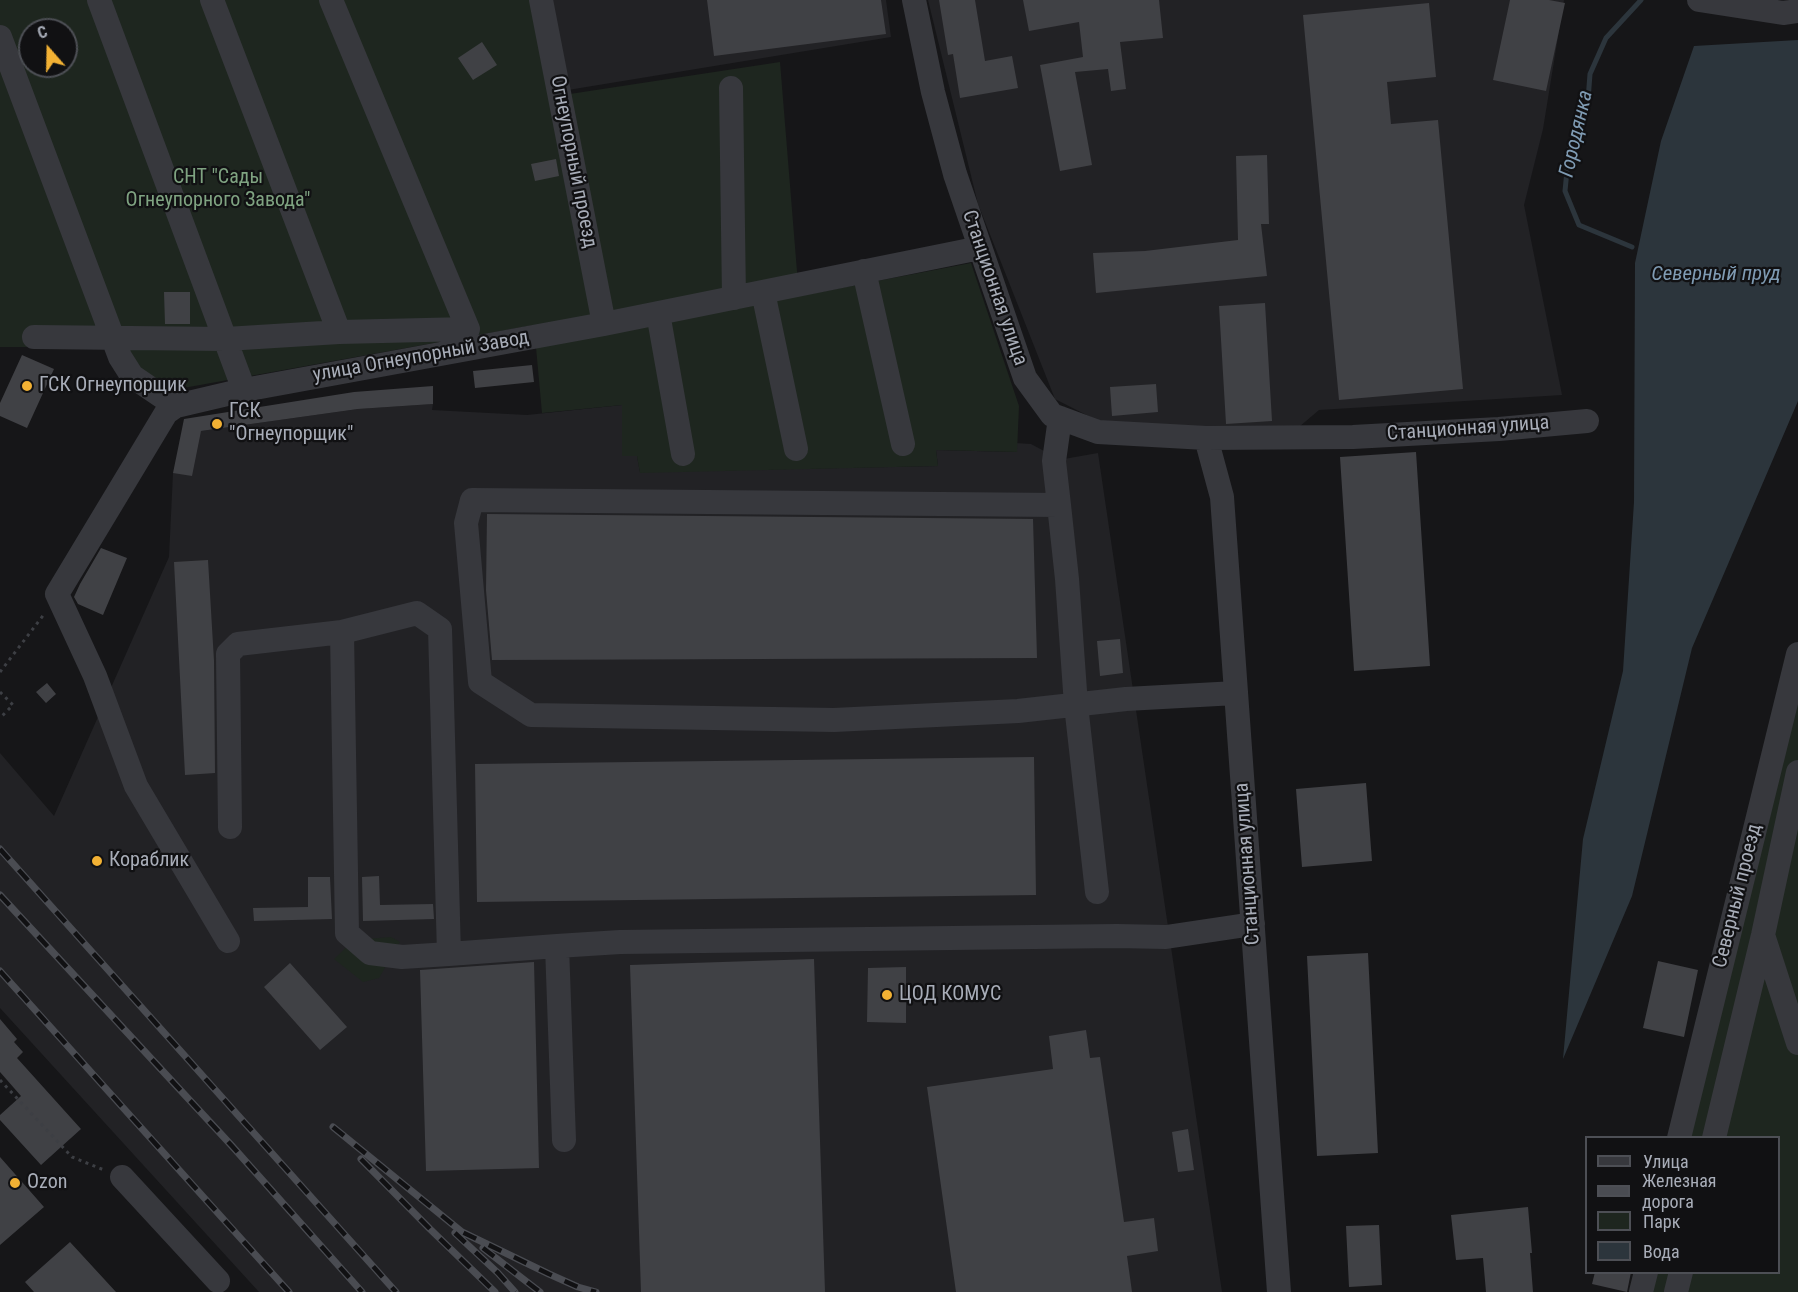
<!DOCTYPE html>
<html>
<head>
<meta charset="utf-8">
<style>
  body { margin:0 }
  #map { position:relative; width:1798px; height:1292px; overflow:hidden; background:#161618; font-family:"Roboto Condensed",sans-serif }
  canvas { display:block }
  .legend { position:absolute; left:1585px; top:1136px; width:195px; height:138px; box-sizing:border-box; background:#111113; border:2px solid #4d4f55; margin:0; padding:8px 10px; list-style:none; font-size:18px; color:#a8adb8 }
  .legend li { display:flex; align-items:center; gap:12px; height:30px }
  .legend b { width:30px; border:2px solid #4d4f55 }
  .north { position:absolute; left:18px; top:18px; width:60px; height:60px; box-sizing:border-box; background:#111113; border:2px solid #4d4f55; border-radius:50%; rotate:340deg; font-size:16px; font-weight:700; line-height:24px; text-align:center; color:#a8adb8 }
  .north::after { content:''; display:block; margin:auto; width:21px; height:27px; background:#f2b134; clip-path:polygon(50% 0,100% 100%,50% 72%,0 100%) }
</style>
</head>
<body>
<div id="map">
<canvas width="1798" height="1292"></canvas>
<ul class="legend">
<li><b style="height:8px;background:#37383d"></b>Улица</li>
<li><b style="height:8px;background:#4a4c52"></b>Железная дорога</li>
<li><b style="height:16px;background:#1e261f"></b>Парк</li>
<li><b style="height:16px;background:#2c353c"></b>Вода</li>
</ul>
<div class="north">С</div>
</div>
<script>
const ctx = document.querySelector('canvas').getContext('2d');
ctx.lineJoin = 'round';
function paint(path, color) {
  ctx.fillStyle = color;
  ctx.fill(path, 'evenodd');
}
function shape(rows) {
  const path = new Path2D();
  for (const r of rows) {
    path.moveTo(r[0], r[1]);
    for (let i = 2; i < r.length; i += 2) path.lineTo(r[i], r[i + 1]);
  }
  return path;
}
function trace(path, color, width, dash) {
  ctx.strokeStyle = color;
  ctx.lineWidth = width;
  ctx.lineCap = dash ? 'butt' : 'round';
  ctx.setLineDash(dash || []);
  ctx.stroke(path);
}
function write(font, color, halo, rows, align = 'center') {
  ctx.font = font + ' "Roboto Condensed",sans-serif';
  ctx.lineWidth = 4.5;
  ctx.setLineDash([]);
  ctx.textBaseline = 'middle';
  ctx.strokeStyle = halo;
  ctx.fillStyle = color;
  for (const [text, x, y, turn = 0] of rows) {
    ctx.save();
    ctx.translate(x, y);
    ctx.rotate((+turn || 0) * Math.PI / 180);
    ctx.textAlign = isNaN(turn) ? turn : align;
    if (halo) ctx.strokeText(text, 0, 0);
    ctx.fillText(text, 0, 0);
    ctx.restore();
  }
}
const built = shape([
  [552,0,886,0,891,37,568,90],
  [928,0,1564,0,1543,129,1524,205,1562,395,1319,410,1299,427,1110,427,1055,399,978,204],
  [433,404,432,410,527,415,622,405,622,456,637,456,640,472,938,466,936,450,1016,452,1015,443,1031,444,1046,452,1047,462,1098,453,1222,1292,259,1292,0,1008,0,753,54,816,169,557,173,473,201,431,358,409]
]);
const green = shape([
  [0,0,532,0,550,97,780,62,799,296,971,263,1019,406,1017,452,936,450,938,466,640,473,637,456,622,456,622,405,542,413,534,325,161,392,114,347,0,347],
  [30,30,66,30,66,66,30,66],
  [1798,688,1798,1292,1649,1292,1654,1273,1778,1272,1778,1138,1687,1137],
  [391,937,400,942,379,978,363,982,334,959,354,940]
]);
const water = shape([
  [1798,40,1798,401,1692,648,1632,896,1563,1059,1583,839,1623,671,1634,502,1635,263,1661,141,1694,46]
]);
const stream = shape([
  [1632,247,1579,225,1565,191,1569,150,1588,100,1590,74,1606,38,1641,0]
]);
const building = shape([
  [707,0,881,0,886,34,714,56],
  [939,0,975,0,985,61,1012,56,1018,88,960,98,953,54,948,55],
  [1023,0,1159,0,1163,38,1120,42,1126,89,1111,91,1108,69,1075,72,1092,165,1060,171,1040,65,1083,57,1079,22,1029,31],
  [1510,0,1549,0,1565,3,1546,91,1493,80],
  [1429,3,1436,77,1387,82,1391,124,1438,120,1463,389,1339,400,1303,15],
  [482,42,497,65,473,80,458,58],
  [1267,155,1269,224,1261,224,1267,276,1096,293,1093,253,1145,251,1238,240,1236,156],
  [556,159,559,176,535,181,531,164],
  [164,292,190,292,190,324,165,324],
  [1265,303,1272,421,1226,424,1219,306],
  [22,355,54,369,27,428,0,416,0,403],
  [532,365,534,382,475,388,473,371],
  [1156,384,1158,412,1112,416,1110,387],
  [433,386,433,404,358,409,201,431,192,476,173,473,184,419,354,392],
  [1416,452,1430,666,1354,671,1340,457],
  [487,514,1033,519,1037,658,492,660,486,590],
  [101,548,127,558,103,615,78,604,74,597,80,584],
  [208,560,214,661,215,773,185,775,174,562],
  [1120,639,1123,673,1100,676,1097,641],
  [47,683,56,694,46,703,36,692],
  [1034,757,1036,895,477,902,475,764],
  [1366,783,1372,861,1302,867,1296,789],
  [379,876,380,905,433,904,434,919,363,921,362,877],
  [308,877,330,877,332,919,254,921,253,908,308,907],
  [1368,953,1378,1153,1317,1156,1307,956],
  [814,959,825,1292,641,1292,630,965],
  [1658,961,1698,970,1684,1037,1643,1028],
  [534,962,539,1168,426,1171,420,970],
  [290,963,347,1027,320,1050,264,987],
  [906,967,906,1023,867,1022,868,968],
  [0,1019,17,1039,14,1042,23,1052,17,1058,81,1129,41,1165,0,1120,0,1115,21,1096,0,1072],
  [1086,1030,1090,1058,1100,1057,1124,1222,1154,1218,1158,1251,1127,1256,1132,1292,956,1292,927,1087,1053,1069,1049,1036],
  [1188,1129,1194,1170,1178,1172,1172,1132],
  [0,1157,44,1207,0,1245],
  [1528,1207,1532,1253,1530,1253,1533,1292,1486,1292,1483,1258,1456,1260,1451,1215],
  [1379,1225,1382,1285,1349,1287,1346,1226],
  [70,1242,116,1292,34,1292,25,1282],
  [1595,1272,1631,1272,1627,1292,1592,1284]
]);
const path = shape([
  [0,672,45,613],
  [0,692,13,705,0,718],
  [0,1080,72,1157,104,1170]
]);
const minor = shape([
  [99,0,244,390],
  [212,0,339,332],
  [541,0,604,324],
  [914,0,933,92,955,174,1025,378,1052,415,1098,432,1206,438,1353,437,1499,429,1587,421],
  [1699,0,1783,13,1798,11],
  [0,37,120,357,132,376,176,406],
  [731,88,734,298],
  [864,271,903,444],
  [763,292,796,449],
  [658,313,683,454],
  [34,337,226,339,339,332,468,329,331,0],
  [1060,418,1054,461,1059,505,472,500,466,523,480,682,531,715,834,720,1018,711,1126,699,1236,693],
  [1206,438,1222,497,1279,1292],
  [1059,505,1067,579,1076,705,1097,892],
  [230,827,228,654,238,644,342,632],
  [1763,935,1798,1043],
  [228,941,136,786,95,676,57,594,166,413,176,406,244,390,604,324,980,248],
  [557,946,564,1140],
  [449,954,440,629,417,613,342,632,347,933,370,953,402,957,449,954,557,946,620,942,1117,936,1166,937,1253,924],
  [1679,1138,1798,654],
  [1714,1138,1763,935,1798,772],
  [122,1177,218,1281],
  [1641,1292,1646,1272],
  [1676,1292,1681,1272]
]);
const rail = shape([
  [0,849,396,1292],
  [0,895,232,1146,362,1292],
  [0,971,289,1292],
  [333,1127,462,1232,549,1274,578,1287,596,1292],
  [361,1159,430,1229,495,1292],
  [455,1233,498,1273,515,1292],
  [483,1248,540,1292]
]);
const markers = [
  [27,386,6,"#f2b134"],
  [217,424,6,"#f2b134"],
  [97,861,6,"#f2b134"],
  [887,995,6,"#f2b134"],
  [15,1183,6,"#f2b134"]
];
const streetNames = [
  ["Огнеупорный проезд",573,162,79],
  ["Станционная улица",994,288,71],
  ["улица Огнеупорный Завод",421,357,-10],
  ["Станционная улица",1468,429,-4],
  ["Станционная улица",1248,864,-94],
  ["Северный проезд",1738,896,-76]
];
const parkNames = [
  ["СНТ \"Сады",218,178],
  ["Огнеупорного Завода\"",218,201]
];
const poiNames = [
  ["ГСК Огнеупорщик",39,386],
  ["ГСК",229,412],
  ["\"Огнеупорщик\"",229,435],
  ["Кораблик",109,861],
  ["ЦОД КОМУС",899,995],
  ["Ozon",27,1183]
];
const waterNames = [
  ["Городянка",1577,134,-77],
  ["Северный пруд",1716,275]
];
paint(built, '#222225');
paint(green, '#1e261f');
paint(water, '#2c353c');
trace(stream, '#2c353c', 5);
paint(building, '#404145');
trace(path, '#3d3f44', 3, [3, 4.5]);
trace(minor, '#37383d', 24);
trace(rail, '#4a4c52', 7);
trace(rail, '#111113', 4.5, [14]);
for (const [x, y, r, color] of markers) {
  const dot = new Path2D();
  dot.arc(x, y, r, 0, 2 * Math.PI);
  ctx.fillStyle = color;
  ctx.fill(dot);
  trace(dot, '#111113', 2);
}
write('20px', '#a8adb8', '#111113', streetNames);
write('20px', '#7fa381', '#111113', parkNames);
write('20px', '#a8adb8', '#111113', poiNames, 'left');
write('italic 21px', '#7f9bb3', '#111113', waterNames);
</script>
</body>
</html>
